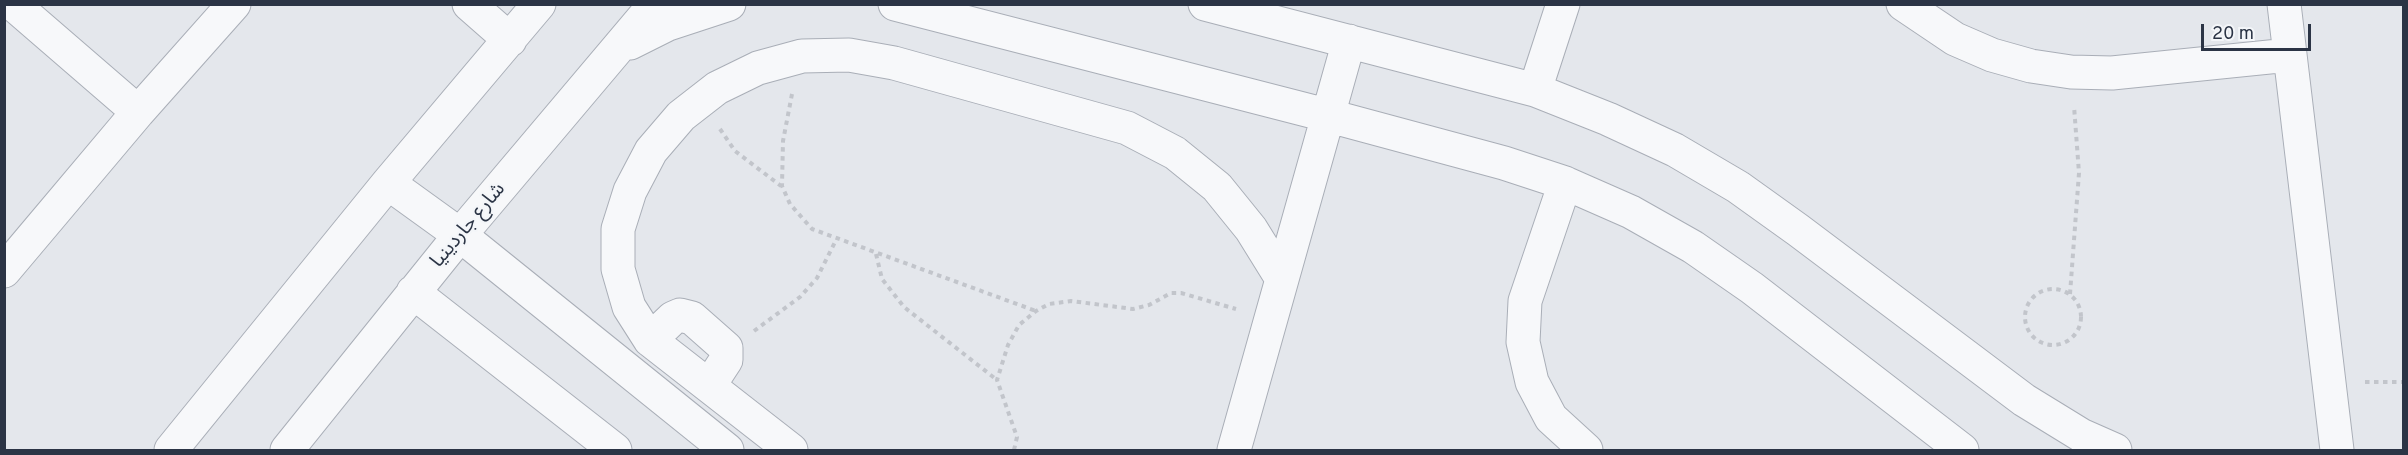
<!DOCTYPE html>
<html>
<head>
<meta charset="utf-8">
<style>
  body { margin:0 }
  #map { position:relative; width:2408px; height:455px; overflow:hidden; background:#e4e7ec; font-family:Overpass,sans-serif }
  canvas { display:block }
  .frame { position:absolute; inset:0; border:6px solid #2b3445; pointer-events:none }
  .scale { position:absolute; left:2201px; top:24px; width:110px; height:27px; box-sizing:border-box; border:3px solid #2b3445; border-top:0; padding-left:8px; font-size:18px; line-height:21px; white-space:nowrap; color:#2b3445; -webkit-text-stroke:4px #f4f6f9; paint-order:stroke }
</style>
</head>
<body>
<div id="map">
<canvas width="2408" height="455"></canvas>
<div class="frame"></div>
<div class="scale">20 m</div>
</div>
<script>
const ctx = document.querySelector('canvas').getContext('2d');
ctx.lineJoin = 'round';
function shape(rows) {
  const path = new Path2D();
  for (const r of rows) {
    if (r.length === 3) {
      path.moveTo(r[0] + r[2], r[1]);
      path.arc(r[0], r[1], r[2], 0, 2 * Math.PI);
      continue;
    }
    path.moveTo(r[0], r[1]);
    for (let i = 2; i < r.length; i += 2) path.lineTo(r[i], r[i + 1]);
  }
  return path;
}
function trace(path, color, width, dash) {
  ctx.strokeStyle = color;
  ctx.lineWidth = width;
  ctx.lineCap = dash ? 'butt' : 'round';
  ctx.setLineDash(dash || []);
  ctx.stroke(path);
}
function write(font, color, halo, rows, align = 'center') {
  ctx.font = font + ' Overpass,"Noto Sans Arabic",sans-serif';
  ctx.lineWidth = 4.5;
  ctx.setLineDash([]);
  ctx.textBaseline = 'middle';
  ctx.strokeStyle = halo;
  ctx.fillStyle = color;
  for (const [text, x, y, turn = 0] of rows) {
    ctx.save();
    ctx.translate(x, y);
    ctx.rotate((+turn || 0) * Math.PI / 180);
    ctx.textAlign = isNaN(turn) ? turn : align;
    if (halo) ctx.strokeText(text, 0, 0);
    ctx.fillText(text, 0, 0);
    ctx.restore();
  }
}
const path = shape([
  [792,94,783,141,782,186,790,204,812,229,1036,311],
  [720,129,735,151,781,186],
  [876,254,882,279,904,307,997,380],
  [2053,317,28],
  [2070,294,2079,173,2074,106],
  [754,331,800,297,817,278,836,240],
  [2365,382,2404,382],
  [1014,450,1017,437,997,380,1008,345,1019,325,1036,311,1049,304,1071,301,1133,309,1149,305,1171,293,1181,293,1236,309]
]);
const minor = shape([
  [13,4,138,112],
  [469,4,510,40],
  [895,4,1326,115,1504,163,1565,183,1631,212,1693,247,1752,288,1962,450],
  [1205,4,1535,90,1608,119,1675,150,1738,187,1798,230,2024,400,2081,435,2115,450],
  [1903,4,1955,39,1992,55,2031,66,2071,72,2112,73,2289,55],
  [2284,4,2337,450],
  [630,43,668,24,729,4],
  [1535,90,1563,4],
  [388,183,460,235,727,450],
  [1565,183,1525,301,1523,342,1532,382,1551,418,1586,450],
  [4,271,138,112,234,4],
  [413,292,615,450],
  [650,340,673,318,680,315,692,318,726,348,726,360,709,386],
  [171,450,388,183,539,4],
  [287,450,460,235,655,4],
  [791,450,650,340,629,307,618,269,618,229,630,191,651,151,681,116,717,88,758,68,802,56,849,55,894,63,1127,128,1175,153,1217,187,1251,229,1282,279],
  [1234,450,1349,41]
]);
const streetNames = [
  ["شارع جاردينيا",469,226,-50]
];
trace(minor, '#a9aeb7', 35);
trace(path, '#c2c5cb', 4, [4.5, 4.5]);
trace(minor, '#f7f8fa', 33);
write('20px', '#2b3445', '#f4f6f9', streetNames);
</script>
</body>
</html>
